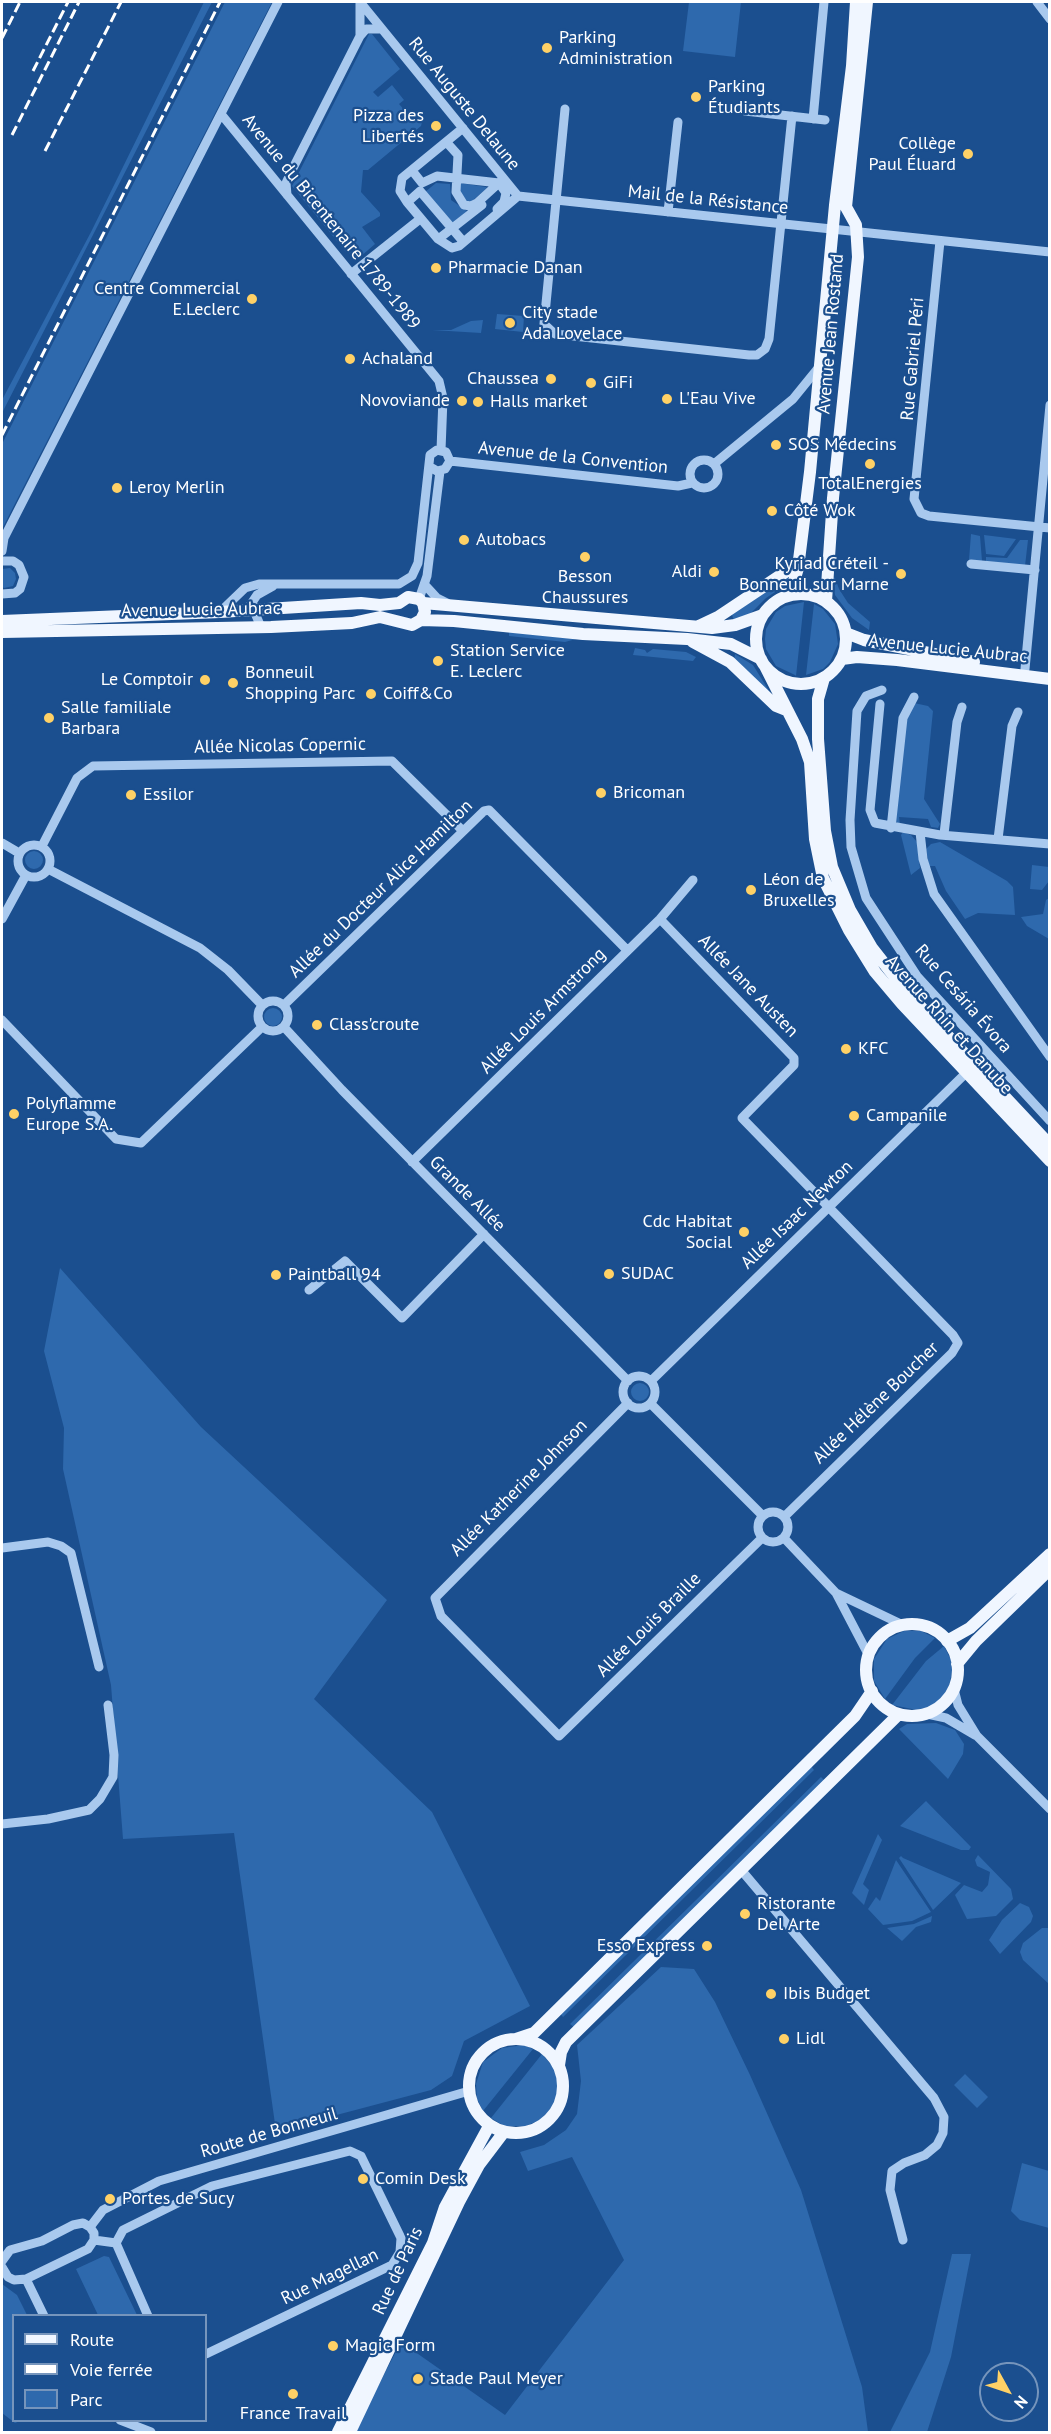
<!DOCTYPE html>
<html>
<head>
<meta charset="utf-8">
<style>
  body { margin:0 }
  #map { position:relative; width:1051px; height:2434px; overflow:hidden; background:#1b4f8f; font-family:"PT Sans",sans-serif }
  canvas { display:block }
  .frame { position:absolute; inset:0; border:3px solid #fff; pointer-events:none }
  .legend { position:absolute; left:12px; top:2314px; width:195px; height:108px; box-sizing:border-box; background:#1b4f8f; border:2px solid #7695bc; margin:0; padding:8px 10px; list-style:none; font-size:18px; color:#fff }
  .legend li { display:flex; align-items:center; gap:12px; height:30px }
  .legend b { width:30px; border:2px solid #7695bc }
  .north { position:absolute; left:979px; top:2362px; width:60px; height:60px; box-sizing:border-box; background:#1b4f8f; border:2px solid #7695bc; border-radius:50%; rotate:130deg; font-size:16px; font-weight:700; line-height:24px; text-align:center; color:#fff }
  .north::after { content:''; display:block; margin:auto; width:21px; height:27px; background:#ffd166; clip-path:polygon(50% 0,100% 100%,50% 72%,0 100%) }
</style>
</head>
<body>
<div id="map">
<canvas width="1051" height="2434"></canvas>
<div class="frame"></div>
<ul class="legend">
<li><b style="height:8px;background:#f0f6ff"></b>Route</li>
<li><b style="height:8px;background:#fff"></b>Voie ferrée</li>
<li><b style="height:16px;background:#2e69ad"></b>Parc</li>
</ul>
<div class="north">N</div>
</div>
<script>
const ctx = document.querySelector('canvas').getContext('2d');
ctx.lineJoin = 'round';
function paint(path, color) {
  ctx.fillStyle = color;
  ctx.fill(path, 'evenodd');
}
function shape(rows) {
  const path = new Path2D();
  for (const r of rows) {
    if (r.length === 3) {
      path.moveTo(r[0] + r[2], r[1]);
      path.arc(r[0], r[1], r[2], 0, 2 * Math.PI);
      continue;
    }
    path.moveTo(r[0], r[1]);
    for (let i = 2; i < r.length; i += 2) path.lineTo(r[i], r[i + 1]);
  }
  return path;
}
function trace(path, color, width, dash) {
  ctx.strokeStyle = color;
  ctx.lineWidth = width;
  ctx.lineCap = dash ? 'butt' : 'round';
  ctx.setLineDash(dash || []);
  ctx.stroke(path);
}
function write(font, color, halo, rows, align = 'center') {
  ctx.font = font + ' "PT Sans",sans-serif';
  ctx.lineWidth = 4.5;
  ctx.setLineDash([]);
  ctx.textBaseline = 'middle';
  ctx.strokeStyle = halo;
  ctx.fillStyle = color;
  for (const [text, x, y, turn = 0] of rows) {
    ctx.save();
    ctx.translate(x, y);
    ctx.rotate((+turn || 0) * Math.PI / 180);
    ctx.textAlign = isNaN(turn) ? turn : align;
    if (halo) ctx.strokeText(text, 0, 0);
    ctx.fillText(text, 0, 0);
    ctx.restore();
  }
}
const green = shape([
  [204,2,212,2,2,413,2,400,91,232],
  [225,2,272,2,2,529,2,444],
  [689,2,741,2,735,57,683,51],
  [369,34,372,34,400,69,373,92,378,97,392,85,404,100,399,104,407,113,412,110,422,122,421,126,368,170,363,170,361,192,380,213,380,216,362,227,375,244,360,257,346,252,292,186],
  [436,183,450,184,451,200,467,211,452,224,425,192],
  [460,183,486,187,487,188,472,201,465,201,459,193],
  [497,314,524,316,523,332,495,329],
  [483,320,481,333,432,330,451,330,471,321],
  [971,534,980,536,982,561,969,560],
  [984,535,1016,539,1004,556,986,554],
  [1020,540,1028,540,1025,566,986,562,986,557,1007,558],
  [10,568,15,573,16,579,13,586,4,588,2,587,2,569],
  [791,571,786,585,766,598,750,614,734,622,731,611],
  [833,577,835,578,839,589,848,603,870,622,869,630,852,618,835,595],
  [804,602,796,676,795,675,776,666,766,649,765,639,766,629,776,612,785,606],
  [814,604,823,609,835,624,838,644,830,662,823,669,806,675],
  [509,632,576,639,565,642,509,636],
  [635,648,645,650,647,653,653,649,686,652,696,657,693,661,633,655],
  [735,654,753,665,771,694,734,662],
  [914,703,928,706,933,711,924,799,940,824,938,828,931,827,928,819,899,817,900,825,895,821,904,718],
  [903,832,911,835,917,842,920,868,911,875,901,835],
  [940,842,1007,881,1013,887,1015,915,978,913,965,919,946,891,935,866,929,866,926,849,931,844],
  [34,860,9],
  [1032,865,1049,867,1049,881,1042,890,1030,889],
  [1049,898,1050,898,1049,939,1027,926,1021,917,1043,914,1046,900],
  [273,1017,9],
  [60,1268,201,1427,387,1600,314,1699,432,1812,530,2006,464,2041,452,2076,431,2090,276,2131,234,1833,123,1839,111,1685,63,1469,64,1428,44,1351],
  [640,1392,9],
  [904,1631,921,1631,935,1638,915,1658,885,1699,874,1681,874,1659,887,1639],
  [944,1646,951,1660,952,1671,949,1687,941,1699,929,1707,917,1710,892,1705,926,1661],
  [936,1723,955,1730,964,1744,963,1754,948,1779,899,1729,907,1724],
  [811,1766,814,1770,563,2017,560,2013],
  [821,1777,825,1781,575,2028,570,2024],
  [926,1801,971,1847,969,1850,961,1850,900,1826],
  [878,1834,882,1840,863,1884,869,1890,864,1905,852,1893],
  [978,1855,1011,1889,1013,1899,996,1916,967,1919,955,1895,964,1885,982,1892,988,1885,990,1872,977,1866,975,1860],
  [901,1856,903,1858,961,1883,933,1910,899,1858],
  [896,1860,931,1912,912,1921,883,1925,868,1909,876,1897,880,1901],
  [1020,1903,1029,1907,1033,1916,1031,1922,1000,1954,989,1940,1002,1920],
  [932,1916,931,1922,916,1927,902,1941,887,1928,914,1924],
  [1042,1928,1049,1928,1049,1984,1023,1960,1020,1952,1023,1943],
  [661,1967,694,1969,715,2002,750,2075,801,2190,862,2387,868,2432,354,2432,401,2342,505,2415,624,2260,572,2157,528,2171,520,2152,544,2145,566,2130,577,2114,581,2081,577,2045],
  [524,2045,533,2049,483,2111,477,2099,476,2084,483,2062,502,2048],
  [542,2054,553,2067,558,2081,557,2096,550,2110,540,2120,526,2126,504,2126,491,2118],
  [965,2074,988,2097,977,2108,954,2085],
  [1022,2163,1049,2171,1049,2228,1020,2220,1011,2211],
  [952,2254,971,2254,951,2357,927,2432,890,2432,930,2352],
  [104,2256,109,2257,137,2315,98,2315,76,2269],
  [2,2284,17,2295,27,2315,14,2316,14,2420,20,2421,15,2423,2,2413]
]);
const minor = shape([
  [360,2,518,196,1050,252],
  [1037,2,1050,19],
  [360,36,360,2],
  [565,109,544,324,555,334,749,355,757,355,765,349,769,339,792,116],
  [745,111,825,120],
  [221,114,439,381,443,398,441,450],
  [813,119,824,2],
  [463,128,402,178,400,191,407,202,438,239,452,248,459,246,518,196],
  [449,145,458,155,456,192,464,205,471,206,477,203,500,182],
  [414,173,422,183,437,176,499,183,506,193,504,202,497,209],
  [287,195,286,183,291,172,360,36,366,29,382,29],
  [410,200,420,191,461,239],
  [668,212,678,122],
  [441,237,482,205],
  [940,241,914,499,921,513,929,516,1050,528],
  [351,274,420,219],
  [704,474,14],
  [450,461,678,486,692,483],
  [714,464,793,399,819,367],
  [2,551,4,538,278,2],
  [2,561,13,561,19,565,24,577,20,589,15,593,2,594],
  [971,564,1035,570],
  [425,585,437,598,447,603],
  [419,599,427,576,440,471],
  [220,612,245,588,259,584,399,584,412,576,418,563,430,455,437,450,446,452,450,461,445,469,437,471,430,467],
  [261,627,251,604,257,595,273,586],
  [1025,669,1050,405],
  [882,690,866,696,857,711,850,820,851,847,866,898,917,976,1050,1121],
  [880,704,870,810,875,823,940,835,1050,844],
  [891,828,903,718,914,697],
  [920,832,923,859,934,894,1050,1057],
  [944,834,957,722,962,707],
  [998,839,1012,726,1018,712],
  [2,843,19,853],
  [34,861,16],
  [42,846,77,778,93,766,392,761,463,831],
  [48,869,200,948,228,970,262,1005],
  [2,919,26,875],
  [660,919,794,1058,794,1065,742,1118,953,1335,958,1343,952,1353,784,1517],
  [273,1016,15],
  [284,1005,484,811,489,810,627,950],
  [2,1020,116,1139,141,1143,262,1027],
  [284,1027,342,1090,628,1381],
  [412,1162,660,919,693,880],
  [309,1290,345,1261,402,1318,484,1234],
  [639,1392,16],
  [651,1381,966,1073],
  [628,1403,435,1598,441,1616,559,1736,762,1538],
  [651,1404,763,1516],
  [773,1527,15],
  [784,1538,836,1593,869,1656],
  [2,1548,48,1542,61,1546,71,1553,99,1667],
  [836,1593,903,1625],
  [954,1689,958,1705,977,1736,1050,1809],
  [927,1714,946,1718,975,1735],
  [2,1824,48,1819,89,1810,100,1799,113,1777,114,1755,108,1705],
  [742,1871,934,2098,944,2117,943,2133,937,2145,925,2155,904,2163,892,2171,890,2190,903,2240],
  [90,2227,103,2210,159,2181,469,2091],
  [94,2240,116,2243],
  [116,2243,123,2230,212,2186,350,2151,361,2156,401,2238,400,2252,392,2265,206,2354],
  [116,2243,148,2316],
  [2,2261,10,2250,42,2241,73,2225,83,2223,90,2227,94,2233,94,2240,88,2249,26,2279,14,2280,8,2277,2,2267],
  [26,2279,44,2316],
  [120,2420,151,2432]
]);
const major = shape([
  [801,639,45],
  [790,595,798,568,810,472,835,205,852,66,856,2],
  [826,601,833,498,858,257,856,225,846,207,867,2],
  [423,603,712,628,735,625,763,615],
  [2,621,220,612,361,603,380,605,399,603,408,597,419,599,423,603,425,612,421,620],
  [699,626,718,617,799,563],
  [2,632,271,627,352,623,380,617,412,625,421,620,454,621,583,634,687,639,731,644,761,659],
  [846,633,864,640,974,662],
  [693,642,730,662,776,706,786,710],
  [842,659,857,657,897,660,1050,679],
  [765,666,802,739,810,762,815,839,823,878,849,930,875,972,902,1004,1050,1161],
  [824,678,818,699,818,739,825,831,832,867,850,910,872,948,905,990,1050,1145],
  [912,1670,46],
  [947,1641,970,1628,1050,1554],
  [957,1664,976,1641,1050,1569],
  [516,2086,47],
  [516,2039,534,2033,855,1716,872,1691],
  [559,2065,561,2052,566,2042,899,1714],
  [338,2432,433,2243,445,2207,489,2126],
  [350,2432,459,2202,479,2165,504,2132]
]);
const rail = shape([
  [2,38,20,2],
  [33,71,68,2],
  [12,135,79,2],
  [45,151,121,2],
  [2,435,220,2]
]);
const markers = [
  [547,48,6,"#ffd166"],
  [696,97,6,"#ffd166"],
  [436,126,6,"#ffd166"],
  [968,154,6,"#ffd166"],
  [436,268,6,"#ffd166"],
  [252,299,6,"#ffd166"],
  [510,323,6,"#ffd166"],
  [350,359,6,"#ffd166"],
  [551,379,6,"#ffd166"],
  [591,383,6,"#ffd166"],
  [667,399,6,"#ffd166"],
  [462,401,6,"#ffd166"],
  [478,402,6,"#ffd166"],
  [776,445,6,"#ffd166"],
  [870,464,6,"#ffd166"],
  [117,488,6,"#ffd166"],
  [772,511,6,"#ffd166"],
  [464,540,6,"#ffd166"],
  [585,557,6,"#ffd166"],
  [714,572,6,"#ffd166"],
  [901,574,6,"#ffd166"],
  [438,661,6,"#ffd166"],
  [205,680,6,"#ffd166"],
  [233,683,6,"#ffd166"],
  [371,694,6,"#ffd166"],
  [49,718,6,"#ffd166"],
  [601,793,6,"#ffd166"],
  [131,795,6,"#ffd166"],
  [751,890,6,"#ffd166"],
  [317,1025,6,"#ffd166"],
  [846,1049,6,"#ffd166"],
  [14,1114,6,"#ffd166"],
  [854,1116,6,"#ffd166"],
  [744,1232,6,"#ffd166"],
  [609,1274,6,"#ffd166"],
  [276,1275,6,"#ffd166"],
  [745,1914,6,"#ffd166"],
  [707,1946,6,"#ffd166"],
  [771,1994,6,"#ffd166"],
  [784,2039,6,"#ffd166"],
  [363,2179,6,"#ffd166"],
  [110,2199,6,"#ffd166"],
  [333,2346,6,"#ffd166"],
  [418,2379,6,"#ffd166"],
  [293,2394,6,"#ffd166"]
];
const poiNames = [
  ["Parking",559,38],
  ["Administration",559,59],
  ["Parking",708,87],
  ["Étudiants",708,108],
  ["Pizza des",424,116,"right"],
  ["Libertés",424,137,"right"],
  ["Collège",956,144,"right"],
  ["Paul Éluard",956,165,"right"],
  ["Pharmacie Danan",448,268],
  ["Centre Commercial",240,289,"right"],
  ["E.Leclerc",240,310,"right"],
  ["City stade",522,313],
  ["Ada Lovelace",522,334],
  ["Achaland",362,359],
  ["Chaussea",539,379,"right"],
  ["GiFi",603,383],
  ["L'Eau Vive",679,399],
  ["Novoviande",450,401,"right"],
  ["Halls market",490,402],
  ["SOS Médecins",788,445],
  ["TotalEnergies",870,484,"center"],
  ["Leroy Merlin",129,488],
  ["Côté Wok",784,511],
  ["Autobacs",476,540],
  ["Kyriad Créteil -",889,564,"right"],
  ["Bonneuil sur Marne",889,585,"right"],
  ["Aldi",702,572,"right"],
  ["Besson",585,577,"center"],
  ["Chaussures",585,598,"center"],
  ["Station Service",450,651],
  ["E. Leclerc",450,672],
  ["Bonneuil",245,673],
  ["Shopping Parc",245,694],
  ["Le Comptoir",193,680,"right"],
  ["Coiff&Co",383,694],
  ["Salle familiale",61,708],
  ["Barbara",61,729],
  ["Bricoman",613,793],
  ["Essilor",143,795],
  ["Léon de",763,880],
  ["Bruxelles",763,901],
  ["Class'croute",329,1025],
  ["KFC",858,1049],
  ["Polyflamme",26,1104],
  ["Europe S.A.",26,1125],
  ["Campanile",866,1116],
  ["Cdc Habitat",732,1222,"right"],
  ["Social",732,1243,"right"],
  ["SUDAC",621,1274],
  ["Paintball 94",288,1275],
  ["Ristorante",757,1904],
  ["Del Arte",757,1925],
  ["Esso Express",695,1946,"right"],
  ["Ibis Budget",783,1994],
  ["Lidl",796,2039],
  ["Comin Desk",375,2179],
  ["Portes de Sucy",122,2199],
  ["Magic Form",345,2346],
  ["Stade Paul Meyer",430,2379],
  ["France Travail",293,2414,"center"]
];
const streetNames = [
  ["Rue Auguste Delaune",464,104,51],
  ["Mail de la Résistance",708,200,6],
  ["Avenue du Bicentenaire 1789-1989",331,222,51],
  ["Avenue Jean Rostand",831,334,-85],
  ["Rue Gabriel Péri",913,359,-85],
  ["Avenue de la Convention",573,458,6],
  ["Avenue Lucie Aubrac",201,610,-1],
  ["Avenue Lucie Aubrac",948,649,6],
  ["Allée Nicolas Copernic",280,746,-1],
  ["Allée du Docteur Alice Hamilton",381,889,-44],
  ["Allée Jane Austen",748,986,46],
  ["Rue Cesária Évora",963,999,49],
  ["Allée Louis Armstrong",543,1011,-45],
  ["Avenue Rhin et Danube",949,1025,48],
  ["Grande Allée",467,1194,45],
  ["Allée Isaac Newton",797,1215,-44],
  ["Allée Hélène Boucher",876,1403,-44],
  ["Allée Katherine Johnson",519,1488,-45],
  ["Allée Louis Braille",649,1625,-45],
  ["Route de Bonneuil",269,2133,-16],
  ["Rue de Paris",398,2271,-65],
  ["Rue Magellan",330,2277,-26]
];
paint(green, '#2e69ad');
trace(minor, '#a9c9ee', 9);
trace(major, '#f0f6ff', 12);
trace(rail, '#fff', 3, [10, 4.5]);
for (const [x, y, r, color] of markers) {
  const dot = new Path2D();
  dot.arc(x, y, r, 0, 2 * Math.PI);
  ctx.fillStyle = color;
  ctx.fill(dot);
  trace(dot, '#1b4f8f', 2);
}
write('18px', '#fff', '#1b4f8f', poiNames, 'left');
write('18px', '#fff', '#1b4f8f', streetNames);
</script>
</body>
</html>
